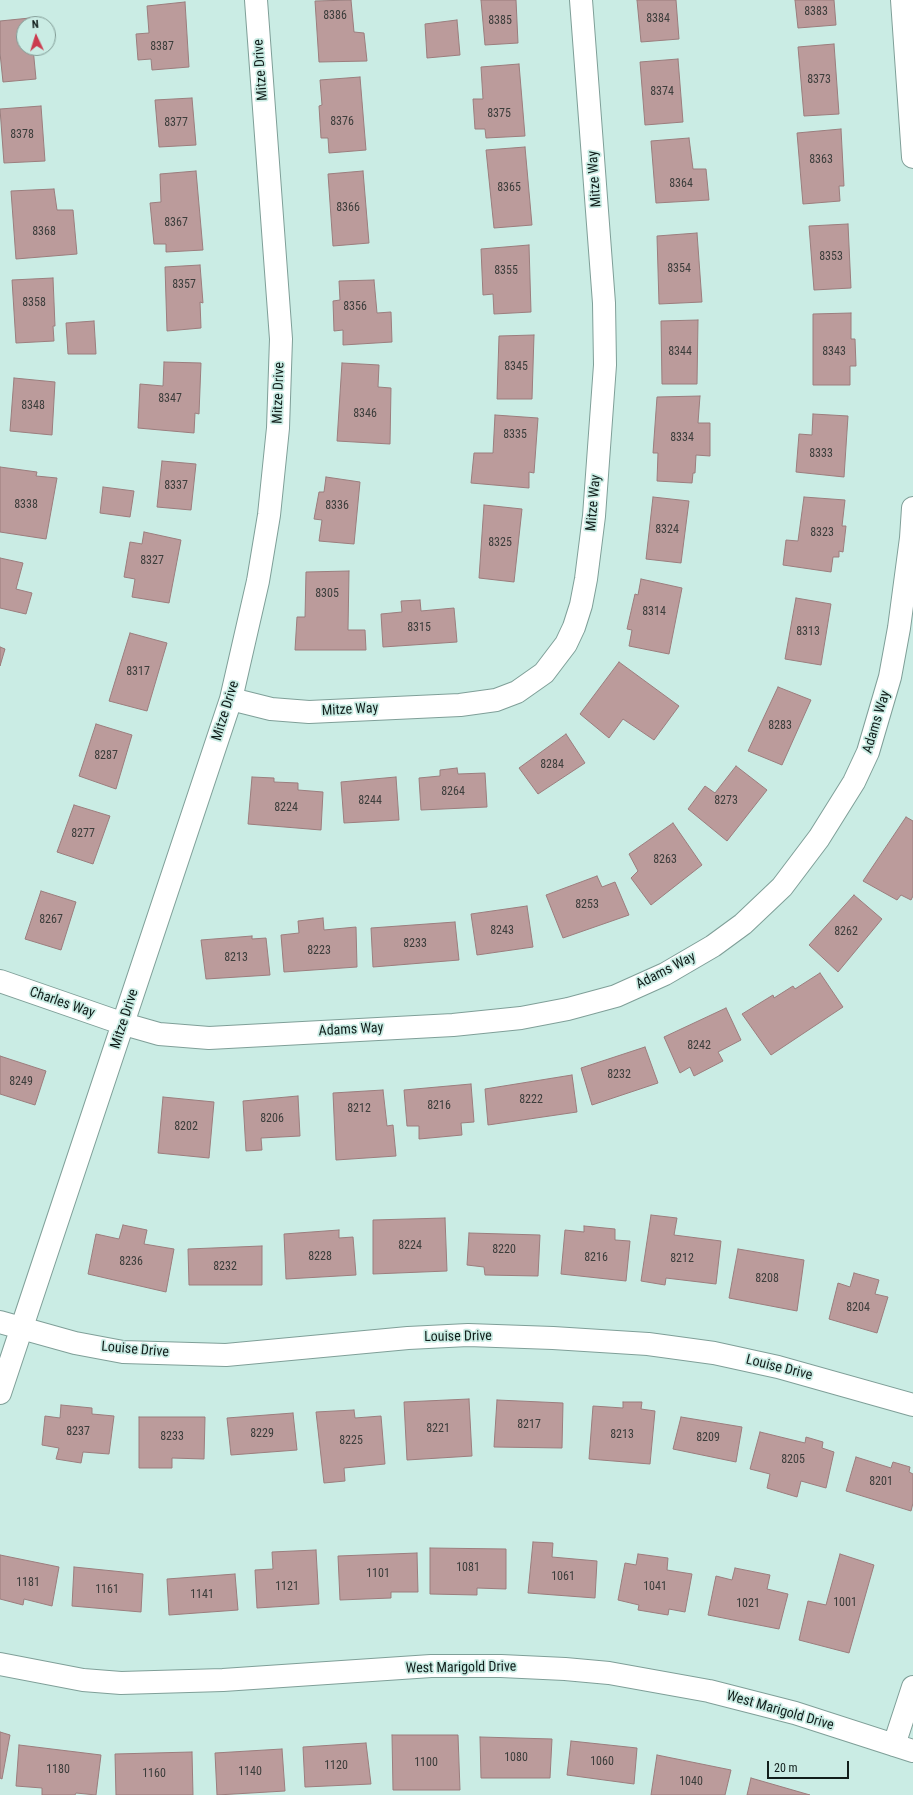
<!DOCTYPE html>
<html>
<head>
<meta charset="utf-8">
<style>
  body { margin:0 }
  #map { position:relative; width:913px; height:1795px; overflow:hidden; background:#caece4; font-family:"Roboto Condensed",sans-serif }
  canvas { display:block }
  .north { position:absolute; left:16px; top:16px; width:40px; height:40px; box-sizing:border-box; background:#caece4; border:1px solid #809a94; border-radius:50%; rotate:356deg; font-size:11px; font-weight:700; line-height:16px; text-align:center; color:#111e1b }
  .north::after { content:''; display:block; margin:auto; width:14px; height:18px; background:#cb3b4e; clip-path:polygon(50% 0,100% 100%,50% 72%,0 100%) }
  .scale { position:absolute; left:767px; top:1761px; width:82px; height:18px; box-sizing:border-box; border:2px solid #111e1b; border-top:0; padding-left:5px; font-size:12px; line-height:14px; white-space:nowrap; color:#111e1b; -webkit-text-stroke:3px #caece4; paint-order:stroke }
</style>
</head>
<body>
<div id="map">
<canvas width="913" height="1795"></canvas>
<div class="north">N</div>
<div class="scale">20 m</div>
</div>
<script>
const ctx = document.querySelector('canvas').getContext('2d');
ctx.lineJoin = 'round';
function paint(path, color) {
  ctx.fillStyle = color;
  ctx.fill(path, 'evenodd');
}
function shape(rows) {
  const path = new Path2D();
  for (const r of rows) {
    path.moveTo(r[0], r[1]);
    for (let i = 2; i < r.length; i += 2) path.lineTo(r[i], r[i + 1]);
  }
  return path;
}
function trace(path, color, width, dash) {
  ctx.strokeStyle = color;
  ctx.lineWidth = width;
  ctx.lineCap = dash ? 'butt' : 'round';
  ctx.setLineDash(dash || []);
  ctx.stroke(path);
}
function write(font, color, halo, rows, align = 'center') {
  ctx.font = font + ' "Roboto Condensed",sans-serif';
  ctx.lineWidth = 3.5;
  ctx.setLineDash([]);
  ctx.textBaseline = 'middle';
  ctx.strokeStyle = halo;
  ctx.fillStyle = color;
  for (const [text, x, y, turn = 0] of rows) {
    ctx.save();
    ctx.translate(x, y);
    ctx.rotate((+turn || 0) * Math.PI / 180);
    ctx.textAlign = isNaN(turn) ? turn : align;
    if (halo) ctx.strokeText(text, 0, 0);
    ctx.fillText(text, 0, 0);
    ctx.restore();
  }
}
const building = shape([
  [351,0,354,32,364,33,367,61,319,62,315,1,351,0],
  [481,0,516,0,518,43,485,45,481,0],
  [637,0,676,0,679,39,641,42,637,0],
  [795,0,834,0,836,25,798,28,795,0],
  [185,2,189,67,152,70,151,59,138,60,136,34,149,33,147,6,185,2],
  [30,18,31,24,24,24,24,48,33,48,36,79,3,82,0,53,0,21,30,18],
  [457,20,460,55,427,58,425,24,457,20],
  [834,44,839,114,804,116,798,47,834,44],
  [678,59,683,122,645,125,640,62,678,59],
  [519,64,525,136,486,138,485,129,475,129,473,99,483,99,481,67,519,64],
  [360,77,366,150,329,153,328,138,321,138,319,106,322,105,320,80,360,77],
  [192,98,196,145,159,147,155,100,192,98],
  [41,106,45,161,4,163,0,109,41,106],
  [841,129,844,186,839,186,840,201,803,204,797,133,841,129],
  [689,138,693,169,706,169,709,200,656,203,651,141,689,138],
  [525,147,532,225,494,228,486,150,525,147],
  [196,171,203,250,166,252,166,244,154,244,150,203,161,202,160,174,196,171],
  [363,171,369,243,333,246,328,174,363,171],
  [54,189,57,210,73,210,77,254,16,259,11,191,54,189],
  [848,224,851,288,814,290,809,226,848,224],
  [697,233,702,302,659,304,657,236,697,233],
  [529,245,531,312,494,314,493,294,483,295,481,249,529,245],
  [200,265,203,303,200,302,201,328,167,331,165,267,200,265],
  [53,278,55,326,53,326,54,341,16,343,12,280,53,278],
  [374,280,377,313,391,312,392,342,343,345,343,330,334,331,333,301,340,300,339,281,374,280],
  [851,313,851,339,855,339,856,366,850,366,850,385,813,385,813,314,851,313],
  [698,320,697,384,662,384,661,321,698,320],
  [94,321,96,354,68,354,66,323,94,321],
  [534,335,532,399,497,399,499,336,534,335],
  [164,362,201,363,199,414,195,413,194,433,138,428,140,384,163,386,164,362],
  [342,363,379,365,378,387,391,388,390,444,337,441,342,363],
  [14,378,55,382,52,435,10,431,14,378],
  [700,396,698,423,710,423,710,456,696,455,695,473,693,473,692,483,657,481,658,453,653,453,657,397,700,396],
  [813,414,848,416,844,477,796,472,799,434,812,435,813,414],
  [495,415,538,418,534,473,529,472,529,488,471,483,474,453,493,453,495,415],
  [162,461,196,464,191,510,157,507,162,461],
  [0,467,37,472,36,476,57,478,46,539,0,532,0,467],
  [326,477,360,482,354,544,319,541,322,520,314,519,319,492,324,492,326,477],
  [103,487,134,491,130,517,100,513,103,487],
  [653,497,689,501,681,563,646,559,653,497],
  [804,497,845,500,842,526,846,526,843,552,839,551,839,557,833,557,831,572,783,565,786,540,798,541,804,497],
  [484,505,522,509,514,582,479,578,484,505],
  [144,532,181,540,169,603,132,597,135,579,124,577,130,542,142,544,144,532],
  [0,558,23,563,16,589,32,593,26,614,0,608,0,558],
  [349,571,348,630,365,630,366,650,295,650,297,617,305,617,306,572,349,571],
  [641,579,682,588,669,654,629,646,632,630,627,629,635,594,638,595,641,579],
  [796,598,831,604,821,665,785,659,796,598],
  [420,600,421,611,454,608,457,642,383,647,381,614,402,612,401,601,420,600],
  [130,633,167,643,147,711,109,701,130,633],
  [0,647,5,649,0,666,0,647],
  [619,662,679,706,654,740,623,719,609,738,580,714,619,662],
  [778,687,811,700,782,765,748,751,778,687],
  [96,724,132,735,116,789,79,776,96,724],
  [566,734,585,763,538,794,519,768,566,734],
  [736,766,767,790,727,841,688,809,705,786,715,793,736,766],
  [457,768,458,774,485,773,487,807,421,810,419,778,440,776,440,770,457,768],
  [252,777,274,778,274,782,298,783,298,790,323,792,321,830,248,824,252,777],
  [396,777,399,820,344,823,341,782,396,777],
  [74,805,110,816,93,864,57,852,74,805],
  [906,817,913,821,913,896,911,900,901,895,897,900,863,881,906,817],
  [673,823,702,865,651,905,631,878,638,871,629,854,673,823],
  [597,876,602,887,615,882,629,915,563,938,546,895,597,876],
  [41,891,76,902,61,950,25,939,41,891],
  [854,895,882,919,838,972,809,945,854,895],
  [527,906,533,947,477,955,471,914,527,906],
  [323,918,324,930,356,927,357,967,284,972,281,935,299,933,298,921,323,918],
  [455,922,459,960,373,967,371,928,455,922],
  [252,936,252,939,266,938,270,975,206,979,201,940,252,936],
  [820,973,843,1007,771,1055,742,1014,773,995,774,998,793,986,795,989,820,973],
  [726,1008,741,1040,718,1052,723,1061,694,1076,690,1067,680,1073,664,1037,726,1008],
  [645,1047,658,1083,592,1105,581,1068,645,1047],
  [0,1056,46,1071,35,1105,0,1094,0,1056],
  [572,1075,577,1112,488,1125,485,1089,572,1075],
  [471,1084,474,1122,461,1123,462,1135,419,1139,419,1126,407,1126,404,1090,471,1084],
  [383,1090,387,1126,393,1125,396,1156,336,1160,333,1093,383,1090],
  [298,1096,300,1136,261,1138,262,1150,246,1151,243,1101,298,1096],
  [163,1097,214,1102,209,1158,158,1153,163,1097],
  [651,1215,677,1218,674,1235,721,1241,716,1284,666,1278,665,1285,641,1281,651,1215],
  [445,1218,447,1271,373,1274,373,1220,445,1218],
  [123,1225,147,1230,144,1244,174,1249,166,1292,88,1274,96,1234,119,1239,123,1225],
  [584,1226,615,1229,615,1240,630,1241,626,1281,561,1274,565,1230,584,1232,584,1226],
  [339,1230,339,1238,353,1237,356,1275,286,1279,284,1234,339,1230],
  [469,1233,540,1235,538,1276,485,1275,484,1267,467,1265,469,1233],
  [262,1246,262,1285,189,1285,188,1249,262,1246],
  [738,1249,804,1260,797,1311,729,1298,738,1249],
  [854,1273,879,1280,875,1294,888,1297,877,1333,829,1319,838,1283,850,1287,854,1273],
  [469,1399,472,1456,407,1460,404,1402,469,1399],
  [497,1400,563,1403,562,1448,494,1447,497,1400],
  [623,1402,642,1402,641,1409,655,1411,650,1464,589,1459,593,1406,623,1408,623,1402],
  [61,1405,92,1408,92,1414,114,1416,109,1454,83,1452,81,1463,56,1459,59,1448,42,1445,45,1416,60,1418,61,1405],
  [354,1410,355,1418,381,1416,385,1464,344,1468,345,1481,324,1483,316,1412,354,1410],
  [293,1413,297,1450,231,1455,227,1418,293,1413],
  [139,1417,205,1417,204,1459,172,1458,172,1468,139,1468,139,1417],
  [681,1417,742,1427,736,1462,673,1449,681,1417],
  [760,1432,805,1443,806,1437,823,1442,822,1448,834,1452,826,1488,801,1481,797,1497,767,1488,770,1474,750,1469,760,1432],
  [856,1457,891,1468,893,1462,910,1467,909,1472,913,1474,913,1503,911,1511,846,1491,856,1457],
  [533,1542,553,1543,552,1557,597,1561,595,1598,528,1593,533,1542],
  [430,1548,506,1549,506,1589,477,1588,477,1595,430,1594,430,1548],
  [316,1550,319,1604,257,1608,255,1570,273,1569,272,1552,316,1550],
  [417,1553,418,1592,391,1592,391,1598,340,1600,338,1556,417,1553],
  [638,1554,668,1558,667,1570,692,1574,685,1612,669,1609,668,1615,638,1610,639,1605,618,1600,625,1563,636,1565,638,1554],
  [840,1554,874,1565,849,1653,799,1640,808,1601,826,1605,840,1554],
  [0,1555,59,1567,52,1606,24,1599,23,1605,0,1599,0,1555],
  [74,1567,143,1574,141,1612,72,1606,74,1567],
  [735,1568,770,1575,767,1589,788,1594,779,1629,708,1615,716,1576,732,1580,735,1568],
  [235,1574,238,1610,169,1615,167,1579,235,1574],
  [0,1732,10,1735,2,1779,0,1778,0,1732],
  [392,1735,458,1735,460,1790,393,1790,392,1735],
  [480,1737,552,1739,550,1778,481,1778,480,1737],
  [571,1741,637,1748,634,1784,567,1775,571,1741],
  [366,1743,371,1784,305,1787,303,1747,366,1743],
  [19,1745,101,1755,96,1795,76,1793,75,1795,42,1795,42,1788,16,1786,19,1745],
  [282,1749,285,1791,217,1795,215,1753,282,1749],
  [192,1752,193,1795,116,1795,115,1754,192,1752],
  [657,1755,731,1770,725,1795,651,1795,657,1755],
  [751,1778,810,1795,747,1795,751,1778]
]);
const minor = shape([
  [902,0,913,157],
  [231,699,271,709,309,712,460,705,496,700,517,692,544,673,566,644,574,627,581,605,586,579,594,516,605,365,604,303,581,0],
  [0,981,124,1024,159,1034,209,1038,453,1025,521,1018,568,1009,616,996,665,974,713,946,743,924,782,887,819,838,854,782,868,752,890,677,899,628,911,538,913,508],
  [0,1322,75,1343,123,1352,226,1355,408,1338,468,1335,553,1338,648,1344,714,1353,778,1367,913,1405],
  [0,1393,231,699,258,581,269,515,278,428,281,339,256,0],
  [0,1664,83,1680,121,1683,223,1680,431,1666,501,1666,565,1669,609,1673,709,1691,795,1713,913,1751],
  [894,1745,913,1687]
]);
const numberNames = [
  ["8383",816,12],
  ["8386",335,16],
  ["8384",658,19],
  ["8385",500,21],
  ["8387",162,47],
  ["8373",819,80],
  ["8374",662,92],
  ["8375",499,114],
  ["8376",342,122],
  ["8377",176,123],
  ["8378",22,135],
  ["8363",821,160],
  ["8364",681,184],
  ["8365",509,188],
  ["8366",348,208],
  ["8367",176,223],
  ["8368",44,232],
  ["8353",831,257],
  ["8354",679,269],
  ["8355",506,271],
  ["8357",184,285],
  ["8358",34,303],
  ["8356",355,307],
  ["8344",680,352],
  ["8343",834,352],
  ["8345",516,367],
  ["8347",170,399],
  ["8348",33,406],
  ["8346",365,414],
  ["8335",515,435],
  ["8334",682,438],
  ["8333",821,454],
  ["8337",176,486],
  ["8338",26,505],
  ["8336",337,506],
  ["8324",667,530],
  ["8323",822,533],
  ["8325",500,543],
  ["8327",152,561],
  ["8305",327,594],
  ["8314",654,612],
  ["8315",419,628],
  ["8313",808,632],
  ["8317",138,672],
  ["8283",780,726],
  ["8287",106,756],
  ["8284",552,765],
  ["8264",453,792],
  ["8244",370,801],
  ["8273",726,801],
  ["8224",286,808],
  ["8277",83,834],
  ["8263",665,860],
  ["8253",587,905],
  ["8267",51,920],
  ["8243",502,931],
  ["8262",846,932],
  ["8233",415,944],
  ["8223",319,951],
  ["8213",236,958],
  ["8242",699,1046],
  ["8232",619,1075],
  ["8249",21,1082],
  ["8222",531,1100],
  ["8216",439,1106],
  ["8212",359,1109],
  ["8206",272,1119],
  ["8202",186,1127],
  ["8224",410,1246],
  ["8220",504,1250],
  ["8228",320,1257],
  ["8216",596,1258],
  ["8212",682,1259],
  ["8236",131,1262],
  ["8232",225,1267],
  ["8208",767,1279],
  ["8204",858,1308],
  ["8217",529,1425],
  ["8221",438,1429],
  ["8237",78,1432],
  ["8229",262,1434],
  ["8213",622,1435],
  ["8233",172,1437],
  ["8209",708,1438],
  ["8225",351,1441],
  ["8205",793,1460],
  ["8201",881,1482],
  ["1081",468,1568],
  ["1101",378,1574],
  ["1061",563,1577],
  ["1181",28,1583],
  ["1121",287,1587],
  ["1041",655,1587],
  ["1161",107,1590],
  ["1141",202,1595],
  ["1001",845,1603],
  ["1021",748,1604],
  ["1080",516,1758],
  ["1060",602,1762],
  ["1100",426,1763],
  ["1120",336,1766],
  ["1180",58,1770],
  ["1140",250,1772],
  ["1160",154,1774],
  ["1040",691,1782]
];
const streetNames = [
  ["Mitze Drive",261,70,-94],
  ["Mitze Way",595,179,-94],
  ["Mitze Drive",279,393,-88],
  ["Mitze Way",594,503,-85],
  ["Mitze Way",350,710,-3],
  ["Mitze Drive",226,711,-73],
  ["Adams Way",877,722,-73],
  ["Adams Way",666,971,-27],
  ["Charles Way",62,1003,19],
  ["Mitze Drive",125,1019,-72],
  ["Adams Way",351,1030,-3],
  ["Louise Drive",458,1337,-1],
  ["Louise Drive",135,1350,5],
  ["Louise Drive",779,1368,14],
  ["West Marigold Drive",461,1668,-1],
  ["West Marigold Drive",780,1711,16]
];
paint(building, '#bb9b9b');
trace(building, '#9b7d7d', 1);
trace(minor, '#7f9f98', 24);
trace(minor, '#fff', 22);
write('12px', '#3c3d3b', null, numberNames);
write('14px', '#111e1b', '#caece4', streetNames);
</script>
</body>
</html>
